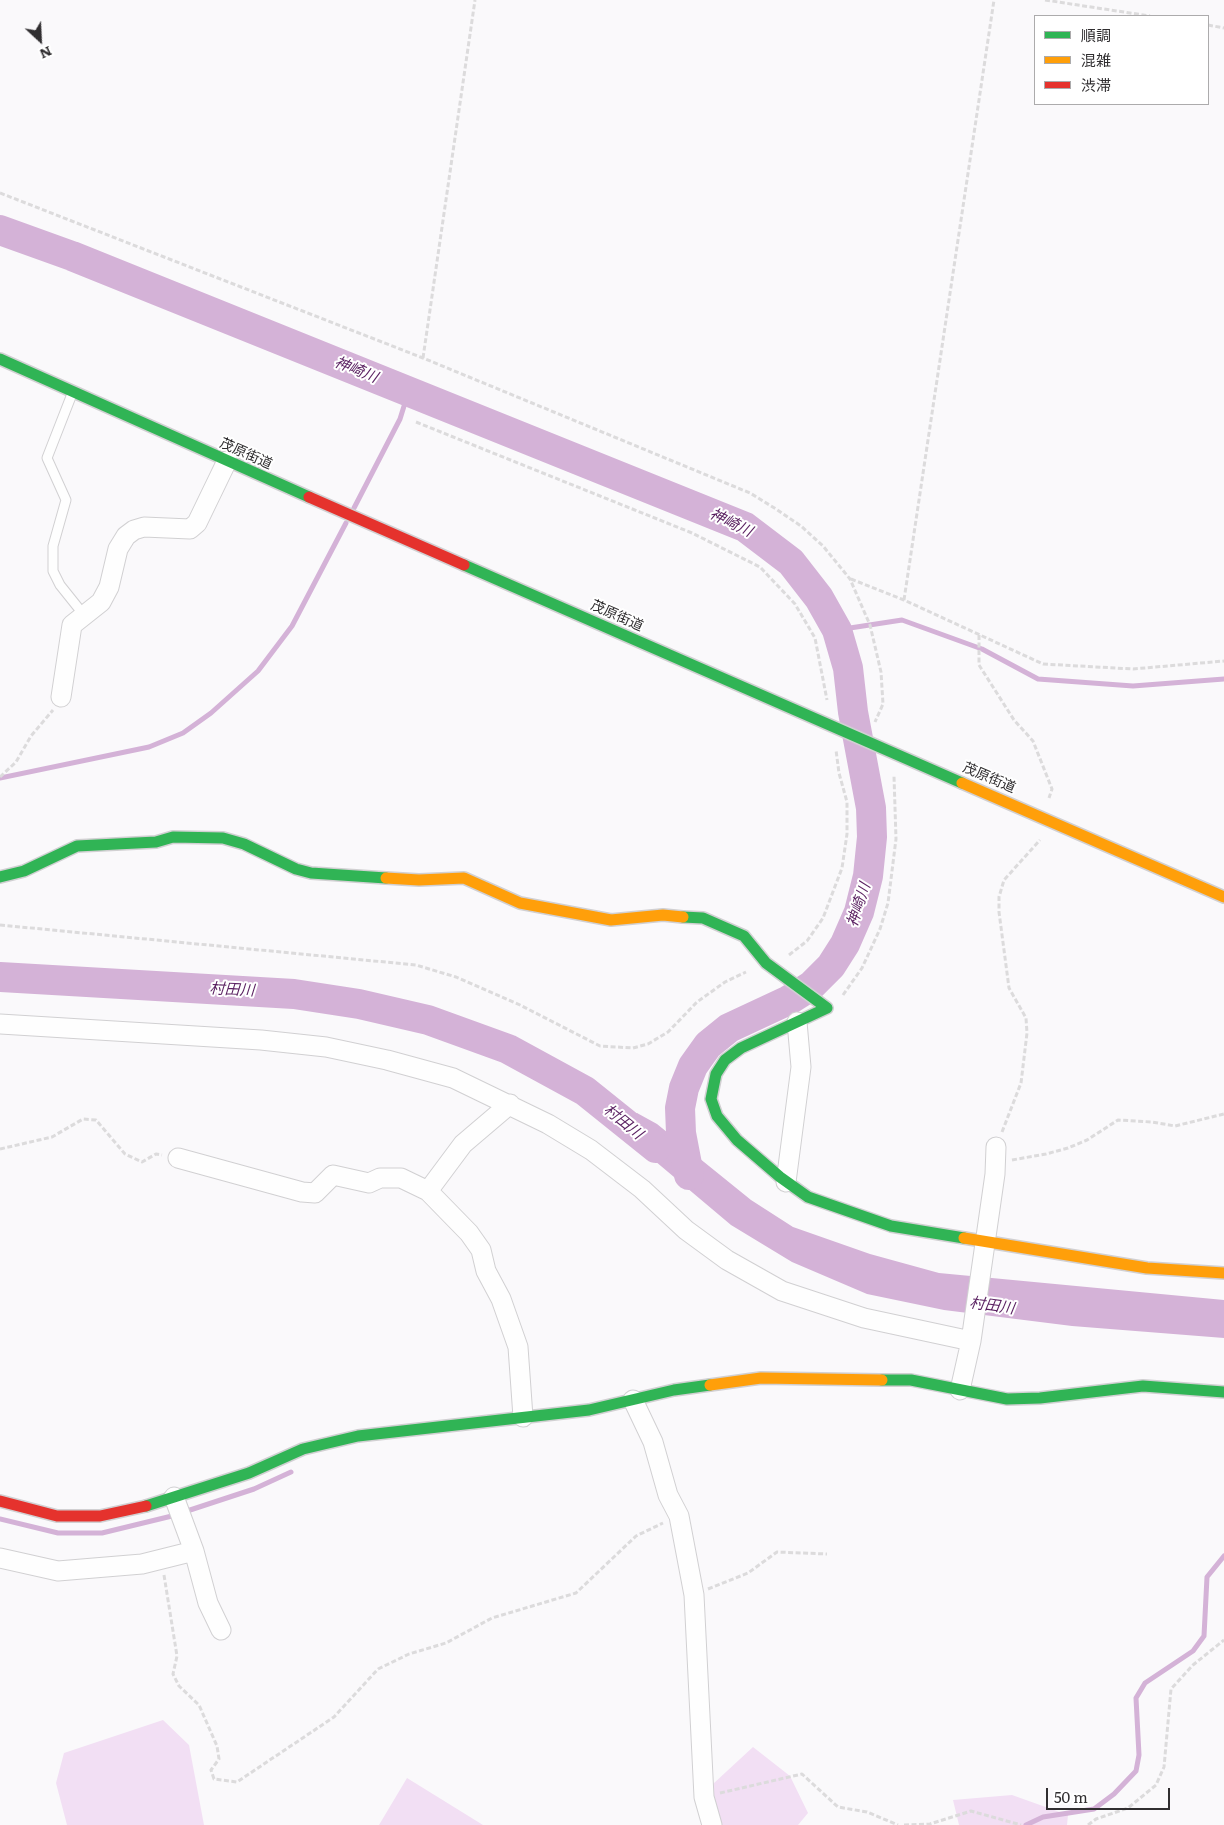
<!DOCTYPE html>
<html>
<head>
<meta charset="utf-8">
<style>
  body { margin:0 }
  #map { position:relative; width:1224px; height:1825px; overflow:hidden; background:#faf9fb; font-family:Literata,"Noto Sans JP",serif }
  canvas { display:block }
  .legend { position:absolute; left:1034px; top:15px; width:175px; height:90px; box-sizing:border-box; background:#fff; border:1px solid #acabac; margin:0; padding:6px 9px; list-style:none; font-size:15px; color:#302e30 }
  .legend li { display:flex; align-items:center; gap:10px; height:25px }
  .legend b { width:25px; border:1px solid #acabac }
  .north { position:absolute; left:15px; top:15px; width:50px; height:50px; -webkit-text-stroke:4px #fff; paint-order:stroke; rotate:155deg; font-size:14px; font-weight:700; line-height:20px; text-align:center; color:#302e30 }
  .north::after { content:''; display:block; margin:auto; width:18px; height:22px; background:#302e30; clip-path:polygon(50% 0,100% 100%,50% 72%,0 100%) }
  .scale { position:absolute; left:1046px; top:1788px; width:124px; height:22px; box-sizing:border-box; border:2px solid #302e30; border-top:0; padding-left:6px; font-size:15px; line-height:18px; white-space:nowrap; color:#302e30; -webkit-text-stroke:4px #fff; paint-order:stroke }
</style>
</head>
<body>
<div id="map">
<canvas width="1224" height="1825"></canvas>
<ul class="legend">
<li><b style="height:6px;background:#30b455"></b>順調</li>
<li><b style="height:6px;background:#ff9f0a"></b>混雑</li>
<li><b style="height:6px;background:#e5322d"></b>渋滞</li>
</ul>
<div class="north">N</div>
<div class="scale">50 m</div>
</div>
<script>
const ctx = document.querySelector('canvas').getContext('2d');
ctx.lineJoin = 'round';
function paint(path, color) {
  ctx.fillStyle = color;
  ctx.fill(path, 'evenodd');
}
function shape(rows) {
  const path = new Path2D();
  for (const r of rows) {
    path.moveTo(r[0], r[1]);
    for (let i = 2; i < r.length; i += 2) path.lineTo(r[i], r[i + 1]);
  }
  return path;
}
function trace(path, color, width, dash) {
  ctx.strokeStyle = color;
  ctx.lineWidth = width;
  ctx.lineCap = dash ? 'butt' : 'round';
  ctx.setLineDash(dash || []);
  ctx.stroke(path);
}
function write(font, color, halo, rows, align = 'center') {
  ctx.font = font + ' Literata,"Noto Sans JP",serif';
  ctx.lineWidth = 4;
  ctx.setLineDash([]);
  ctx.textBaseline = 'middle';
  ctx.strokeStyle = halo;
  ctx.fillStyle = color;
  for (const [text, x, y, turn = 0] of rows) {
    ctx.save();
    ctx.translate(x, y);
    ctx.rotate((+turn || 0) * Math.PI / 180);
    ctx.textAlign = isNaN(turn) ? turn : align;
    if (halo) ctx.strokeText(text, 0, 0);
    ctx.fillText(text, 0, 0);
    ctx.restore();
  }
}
const green = shape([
  [163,1720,189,1745,204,1825,67,1825,56,1783,64,1753],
  [753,1747,790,1776,808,1813,798,1825,707,1825,700,1796],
  [407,1778,483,1825,379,1825],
  [1012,1795,1068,1815,1067,1825,959,1825,953,1800]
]);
const water = shape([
  [637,1113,657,1124,751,1200,793,1227,870,1254,939,1273,1224,1300,1224,1338,1072,1326,944,1310,867,1294,792,1262,731,1225,617,1129]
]);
const stream = shape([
  [354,508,400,419,409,390],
  [837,630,902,620,982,649,1038,679,1133,686,1224,679],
  [0,778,149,747,183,733,211,713,258,671,292,626,346,523],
  [184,1512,254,1489,291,1472],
  [0,1519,58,1533,102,1533,176,1515],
  [1026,1825,1043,1817,1094,1809,1114,1794,1136,1771,1139,1755,1136,1698,1145,1683,1193,1651,1204,1636,1207,1577,1224,1556]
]);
const river = shape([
  [0,230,72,256,745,527,791,562,819,598,837,630,848,668,853,712,871,808,872,837,868,876,859,912,845,944,831,966,811,986,789,1000,729,1028,708,1045,693,1066,684,1088,680,1108,681,1133,689,1175],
  [0,977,294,994,359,1004,428,1020,508,1049,585,1091,656,1148]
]);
const path = shape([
  [1045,0,1150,16],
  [1208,25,1224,28],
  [0,193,423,358,750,493,776,509,801,526,823,546,850,579,870,625,881,672,883,704,875,722],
  [423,358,475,0],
  [416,422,692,533,760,567,795,604,815,638,827,700],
  [851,579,904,600,1043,664,1133,669,1224,661],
  [904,600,994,0],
  [979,635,979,665,1014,720,1033,741,1052,789,1049,798],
  [0,777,16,762,31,736,53,710],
  [0,925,416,965,456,977,520,1005,600,1046,633,1048,648,1044,668,1032,697,1002,725,982,746,972],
  [789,955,807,941,823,918,842,868,847,834,847,802,839,773,836,750],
  [843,995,862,968,880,929,888,903,896,839,894,776],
  [1002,1132,1021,1083,1027,1033,1026,1018,1009,988,999,912,999,897,1004,880,1040,840],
  [0,1149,52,1137,83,1119,96,1120,125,1154,142,1162,156,1154,162,1155],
  [1012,1160,1046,1154,1068,1148,1087,1140,1118,1120,1152,1122,1175,1126,1224,1114],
  [164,1575,177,1656,173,1674,179,1686,199,1705,217,1746,219,1759,211,1770,214,1779,237,1782,334,1717,378,1669,409,1654,446,1643,492,1618,576,1593,636,1536,663,1523],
  [708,1589,748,1573,777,1552,827,1554],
  [720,1793,802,1774,838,1807,867,1812,898,1825],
  [904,1825,930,1824,971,1811,1021,1825],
  [1088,1825,1096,1819,1128,1808,1156,1785,1164,1767,1171,1689,1193,1665,1224,1640]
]);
const lane = shape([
  [72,394,47,458,66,500,53,546,53,571,60,585,84,615]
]);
const street = shape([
  [61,697,72,625,101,602,109,587,118,549,126,536,134,530,144,527,190,529,197,523,227,461],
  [0,1024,261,1040,326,1047,387,1060,453,1078,548,1124,591,1150,642,1189,686,1230,727,1260,782,1291,864,1318,971,1341],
  [178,1158,302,1192,315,1193,333,1175,369,1183,380,1178,401,1178,428,1191,469,1233,481,1250,486,1271,501,1299,518,1347,523,1417],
  [786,1182,801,1067,797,1022],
  [428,1191,463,1144,510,1104],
  [960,1390,971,1341,995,1174,996,1147],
  [633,1400,653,1442,668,1495,679,1516,694,1595,704,1797,712,1825],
  [194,1551,208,1603,221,1630],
  [0,1558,58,1571,142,1564,194,1551,174,1497]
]);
const fast = shape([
  [0,359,309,497],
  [464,565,962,783],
  [0,877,24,871,77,846,156,842,173,837,223,838,244,844,296,869,311,873,386,878],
  [683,917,703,918,744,936,766,963,827,1008,741,1048,725,1060,716,1074,711,1099,717,1116,737,1140,780,1177,808,1197,891,1226,964,1238],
  [882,1380,911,1380,1007,1399,1040,1398,1143,1386,1224,1392],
  [146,1506,249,1473,303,1449,358,1436,589,1410,674,1390,710,1385]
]);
const slow = shape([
  [962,783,1224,897],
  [386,878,419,880,464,878,520,903,611,920,663,915,683,917],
  [964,1238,1147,1268,1224,1273],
  [710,1385,761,1378,882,1380]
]);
const jam = shape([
  [309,497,464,565],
  [0,1501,57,1516,100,1516,146,1506]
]);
const streetNames = [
  ["茂原街道",246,454,24],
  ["茂原街道",617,616,24],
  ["茂原街道",989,778,23]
];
const waterNames = [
  ["神崎川",356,370,22],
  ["神崎川",731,523,26],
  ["神崎川",859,905,-72],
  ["村田川",232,990,3],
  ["村田川",623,1122,39],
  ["村田川",992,1306,8]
];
paint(green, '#f2dff4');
paint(water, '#d4b2d7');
trace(stream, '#d4b2d7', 5);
trace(river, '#d4b2d7', 30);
trace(lane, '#d1d0d2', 11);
trace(street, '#d1d0d2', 21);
trace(fast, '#d1d0d2', 14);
trace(slow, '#d1d0d2', 14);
trace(jam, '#d1d0d2', 14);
trace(path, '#dcdbdc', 3, [5, 2.5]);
trace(lane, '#fefefe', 9);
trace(street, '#fefefe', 19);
trace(fast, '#30b455', 11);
trace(slow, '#ff9f0a', 11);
trace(jam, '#e5322d', 11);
write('14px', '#302e30', '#fff', streetNames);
write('italic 15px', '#591f60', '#fff', waterNames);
</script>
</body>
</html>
